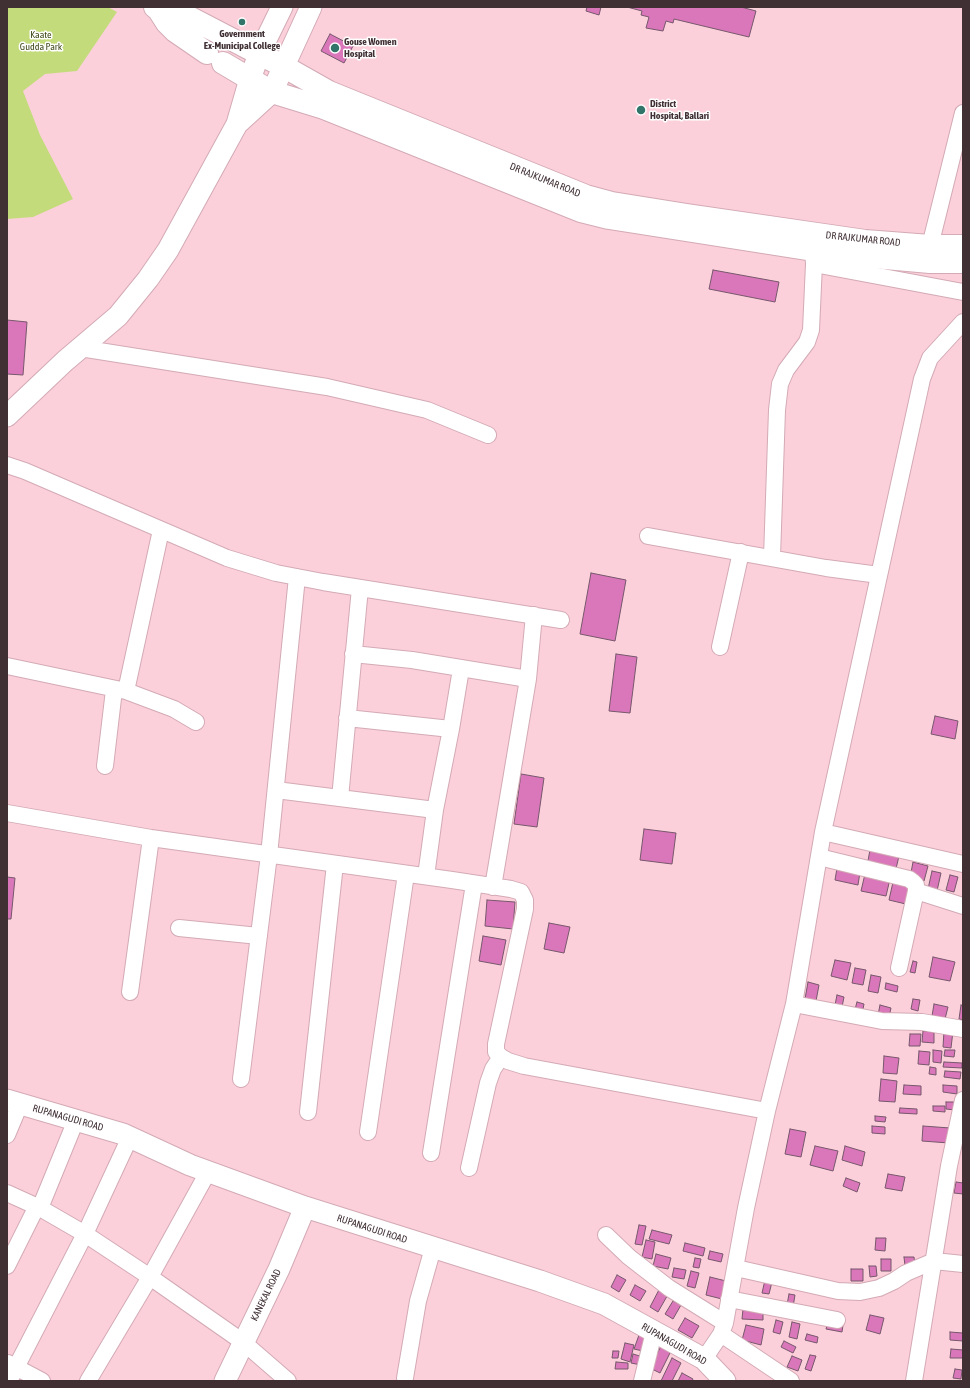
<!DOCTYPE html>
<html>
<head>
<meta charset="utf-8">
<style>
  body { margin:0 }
  #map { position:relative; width:970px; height:1388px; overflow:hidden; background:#fbd0db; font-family:"Asap Condensed",sans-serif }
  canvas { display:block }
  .frame { position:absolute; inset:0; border:8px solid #403034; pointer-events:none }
</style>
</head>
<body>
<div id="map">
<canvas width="970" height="1388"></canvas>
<div class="frame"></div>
</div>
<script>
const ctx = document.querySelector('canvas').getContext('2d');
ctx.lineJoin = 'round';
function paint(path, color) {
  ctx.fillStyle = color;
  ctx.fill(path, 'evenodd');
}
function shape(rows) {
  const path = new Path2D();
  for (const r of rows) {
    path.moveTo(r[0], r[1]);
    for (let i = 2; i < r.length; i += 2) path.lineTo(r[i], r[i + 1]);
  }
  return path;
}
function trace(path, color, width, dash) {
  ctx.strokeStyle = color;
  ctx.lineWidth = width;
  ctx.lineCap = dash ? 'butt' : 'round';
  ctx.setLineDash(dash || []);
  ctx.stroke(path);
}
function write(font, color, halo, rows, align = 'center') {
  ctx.font = font + ' "Asap Condensed",sans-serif';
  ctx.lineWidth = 3;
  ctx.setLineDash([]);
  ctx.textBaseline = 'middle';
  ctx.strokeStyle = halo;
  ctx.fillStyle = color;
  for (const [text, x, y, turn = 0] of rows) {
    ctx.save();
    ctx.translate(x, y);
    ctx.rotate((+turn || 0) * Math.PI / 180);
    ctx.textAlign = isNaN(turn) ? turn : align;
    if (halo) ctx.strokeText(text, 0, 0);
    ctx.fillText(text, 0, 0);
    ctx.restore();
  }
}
const green = shape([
  [7,7,108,7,117,12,77,71,45,74,23,91,40,135,73,199,33,217,7,219]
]);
const building = shape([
  [587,7,601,7,599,15,586,11,587,7],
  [627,7,741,7,756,11,749,37,674,19,673,23,666,21,663,31,646,28,649,17,641,15,642,11,627,7],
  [330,34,353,46,344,63,321,51,330,34],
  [713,270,779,282,775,302,709,289,713,270],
  [7,320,27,322,23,375,7,374,7,320],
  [591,573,626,580,615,641,580,634,591,573],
  [616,654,637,657,630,713,609,711,616,654],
  [935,716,958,721,955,739,931,734,935,716],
  [521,774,544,778,537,827,514,824,521,774],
  [644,829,676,833,672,864,640,860,644,829],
  [870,850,899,856,895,873,867,866,870,850],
  [913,862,928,866,924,881,910,878,913,862],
  [837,868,860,872,858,885,835,880,837,868],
  [932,871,941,873,937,891,928,889,932,871],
  [865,874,890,879,886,896,861,891,865,874],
  [950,875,958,877,954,892,946,890,950,875],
  [7,877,15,878,11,919,7,919,7,877],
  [893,882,913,886,910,905,889,900,893,882],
  [487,900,515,902,513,929,485,926,487,900],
  [549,923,570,927,564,953,544,949,549,923],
  [483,936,506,940,501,965,479,961,483,936],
  [933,957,955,962,950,981,929,977,933,957],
  [835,960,851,963,847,980,831,976,835,960],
  [913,961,917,962,915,973,910,972,913,961],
  [855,968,866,970,863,985,852,983,855,968],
  [871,975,881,977,878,993,868,991,871,975],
  [808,982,819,985,816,1001,805,999,808,982],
  [886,983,898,986,897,992,885,989,886,983],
  [837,995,844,997,842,1007,835,1005,837,995],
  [913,999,920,1000,918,1011,911,1009,913,999],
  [857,1002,864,1004,862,1014,854,1013,857,1002],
  [934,1004,948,1007,945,1019,932,1016,934,1004],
  [880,1005,891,1008,889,1017,878,1015,880,1005],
  [961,1005,963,1006,963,1020,959,1019,961,1005],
  [923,1031,934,1032,934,1043,922,1042,923,1031],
  [944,1031,953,1031,951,1048,943,1047,944,1031],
  [910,1034,921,1034,920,1046,909,1046,910,1034],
  [933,1050,942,1051,941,1063,933,1062,933,1050],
  [945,1050,955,1050,954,1057,944,1056,945,1050],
  [919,1051,930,1052,929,1065,918,1064,919,1051],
  [884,1056,899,1058,897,1074,883,1073,884,1056],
  [944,1062,962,1063,962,1068,943,1067,944,1062],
  [930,1067,936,1068,936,1075,929,1074,930,1067],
  [945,1071,961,1072,960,1079,944,1077,945,1071],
  [881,1079,897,1081,895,1102,879,1101,881,1079],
  [904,1085,921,1086,921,1095,903,1094,904,1085],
  [943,1085,957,1086,957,1094,943,1092,943,1085],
  [946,1102,956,1102,955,1110,946,1109,946,1102],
  [933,1106,945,1106,945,1112,933,1111,933,1106],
  [900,1108,917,1109,917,1114,899,1113,900,1108],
  [875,1116,886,1117,885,1122,875,1121,875,1116],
  [872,1126,885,1127,885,1134,872,1133,872,1126],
  [923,1126,950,1128,949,1143,922,1141,923,1126],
  [790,1129,806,1132,801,1157,785,1154,790,1129],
  [815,1146,838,1151,833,1171,810,1165,815,1146],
  [845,1146,865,1152,862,1166,842,1160,845,1146],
  [888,1174,905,1177,902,1191,885,1188,888,1174],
  [846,1178,860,1183,857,1192,843,1186,846,1178],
  [956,1182,963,1183,963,1194,954,1193,956,1182],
  [639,1225,646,1226,642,1245,635,1244,639,1225],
  [652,1230,672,1235,669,1244,649,1239,652,1230],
  [876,1238,886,1238,885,1251,875,1250,876,1238],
  [646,1240,655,1242,652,1259,642,1257,646,1240],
  [685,1243,705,1248,703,1256,683,1251,685,1243],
  [710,1251,723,1254,721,1262,708,1259,710,1251],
  [656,1254,671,1258,668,1269,653,1266,656,1254],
  [904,1257,914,1257,915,1265,905,1266,904,1257],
  [695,1258,701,1259,699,1268,693,1267,695,1258],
  [881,1259,891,1259,891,1271,881,1271,881,1259],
  [869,1266,876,1266,877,1276,870,1277,869,1266],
  [674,1268,686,1270,684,1279,672,1277,674,1268],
  [851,1269,863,1269,863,1281,851,1281,851,1269],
  [691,1271,699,1273,695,1288,687,1286,691,1271],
  [617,1275,626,1280,619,1292,611,1287,617,1275],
  [710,1277,726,1281,722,1299,706,1295,710,1277],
  [765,1280,772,1282,769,1294,762,1293,765,1280],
  [635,1285,646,1291,640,1301,630,1295,635,1285],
  [661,1286,670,1291,658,1312,650,1307,661,1286],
  [789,1294,795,1295,793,1307,787,1305,789,1294],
  [673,1301,681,1305,673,1319,665,1314,673,1301],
  [743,1309,763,1310,763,1320,742,1319,743,1309],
  [870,1315,884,1318,880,1334,866,1330,870,1315],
  [685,1318,699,1326,692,1338,678,1330,685,1318],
  [776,1320,783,1322,780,1334,773,1332,776,1320],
  [792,1322,800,1324,797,1339,789,1337,792,1322],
  [828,1322,843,1325,842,1332,826,1329,828,1322],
  [746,1325,764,1329,761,1345,742,1340,746,1325],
  [950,1332,963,1333,963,1341,950,1340,950,1332],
  [807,1334,818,1337,817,1343,805,1340,807,1334],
  [639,1335,647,1337,643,1351,634,1349,639,1335],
  [784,1341,796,1347,793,1353,781,1347,784,1341],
  [625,1343,634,1345,630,1362,621,1359,625,1343],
  [662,1344,672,1349,660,1373,650,1368,662,1344],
  [951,1349,963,1350,963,1358,950,1358,951,1349],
  [613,1351,619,1351,618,1358,612,1358,613,1351],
  [633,1354,643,1357,641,1365,631,1363,633,1354],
  [810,1355,816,1356,811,1371,805,1369,810,1355],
  [792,1356,802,1360,798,1371,787,1367,792,1356],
  [672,1358,681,1363,672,1381,661,1381,672,1358],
  [616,1362,628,1363,628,1369,615,1369,616,1362],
  [955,1369,962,1370,961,1379,953,1378,955,1369],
  [682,1373,693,1379,692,1381,678,1381,682,1373]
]);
const minor = shape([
  [930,246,963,113],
  [814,264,963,292],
  [80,348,327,387,427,410,488,435],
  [7,465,25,471,227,558,276,573,323,582,561,620],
  [648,536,826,568,879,575],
  [772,557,777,410,780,384,786,370,807,342,811,330,814,264,813,250],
  [720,647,741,552],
  [353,654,412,660,528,679],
  [7,666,126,691,174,709,196,722],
  [126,691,161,530],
  [347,718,451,729],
  [105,766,114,690],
  [276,790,435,810],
  [340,798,360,588],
  [7,813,151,838,452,880,511,889,521,892,525,900,525,909,496,1044,496,1052,501,1057,508,1061,524,1066,767,1111],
  [823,832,963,864],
  [819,857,909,879,913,882,916,885,916,891,899,968],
  [426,876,435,810,451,729,461,669],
  [493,887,528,679,534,615],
  [916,891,963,906],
  [179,928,259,936],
  [130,992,151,838],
  [794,1004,882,1021,922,1022,963,1029],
  [241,1079,269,855,297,577],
  [308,1112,335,864],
  [368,1132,406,874],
  [7,1135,20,1104],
  [431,1153,474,884],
  [469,1168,488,1083,493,1069,501,1057],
  [7,1193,40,1208,85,1234,150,1277,243,1342,288,1381],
  [40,1208,76,1120],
  [606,1235,629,1257,669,1288,725,1323],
  [7,1266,37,1206],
  [736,1268,838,1291,860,1292,879,1288,894,1281,906,1273,934,1261,963,1264],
  [729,1299,837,1320],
  [721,1334,791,1381],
  [704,1359,721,1334,725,1323,746,1208,767,1111,794,1004,823,832,922,379,930,358,963,322],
  [8,1363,42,1381],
  [405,1378,418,1301,433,1248],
  [9,1381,85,1234,130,1137],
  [88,1381,150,1277,208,1172],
  [642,1381,654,1332],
  [914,1381,949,1166,963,1100]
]);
const major = shape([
  [237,124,272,92,311,7],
  [7,416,65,361,118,316,148,279,168,250,237,124,250,79,259,54,282,7],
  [7,1100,123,1134,190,1165,305,1207,540,1281,604,1304,704,1359,725,1381],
  [225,1381,279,1269,305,1207]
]);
const highway = shape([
  [155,7,158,9,179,12,283,66,329,92,586,196,612,203,687,215,865,241,930,246,963,246],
  [158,9,167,23,175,31,207,53],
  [223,63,272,92,324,108,581,211,609,218,813,250,863,256,930,262,963,262]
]);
const markers = [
  [242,22,4,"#31756a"],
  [335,48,5,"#31756a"],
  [641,110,5,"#31756a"]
];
const poiNames = [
  ["Government",242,34,"center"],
  ["Ex-Municipal College",242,46,"center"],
  ["Gouse Women",344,42],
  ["Hospital",344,54],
  ["District",650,104],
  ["Hospital, Ballari",650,116]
];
const parkNames = [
  ["Kaate",41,35],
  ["Gudda Park",41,47]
];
const streetNames = [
  ["DR RAJKUMAR ROAD",545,180,22],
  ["DR RAJKUMAR ROAD",863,239,6],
  ["RUPANAGUDI ROAD",68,1118,16],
  ["RUPANAGUDI ROAD",372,1229,18],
  ["KANEKAL ROAD",266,1295,-64],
  ["RUPANAGUDI ROAD",674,1344,30]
];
paint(green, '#c4db7b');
paint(building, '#d977ba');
trace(building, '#77576b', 1);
trace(minor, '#d3aab5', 18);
trace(major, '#d3aab5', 23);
trace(highway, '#d3aab5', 24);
trace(minor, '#fff', 16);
trace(major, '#fff', 21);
trace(highway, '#fff', 22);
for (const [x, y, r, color] of markers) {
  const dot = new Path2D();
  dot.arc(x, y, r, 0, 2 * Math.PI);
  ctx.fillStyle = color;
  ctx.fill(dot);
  trace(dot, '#fefefe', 1.5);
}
write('bold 10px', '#403034', '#fefefe', poiNames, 'left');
write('10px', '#3e491a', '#fefefe', parkNames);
write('10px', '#403034', '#fefefe', streetNames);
</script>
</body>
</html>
